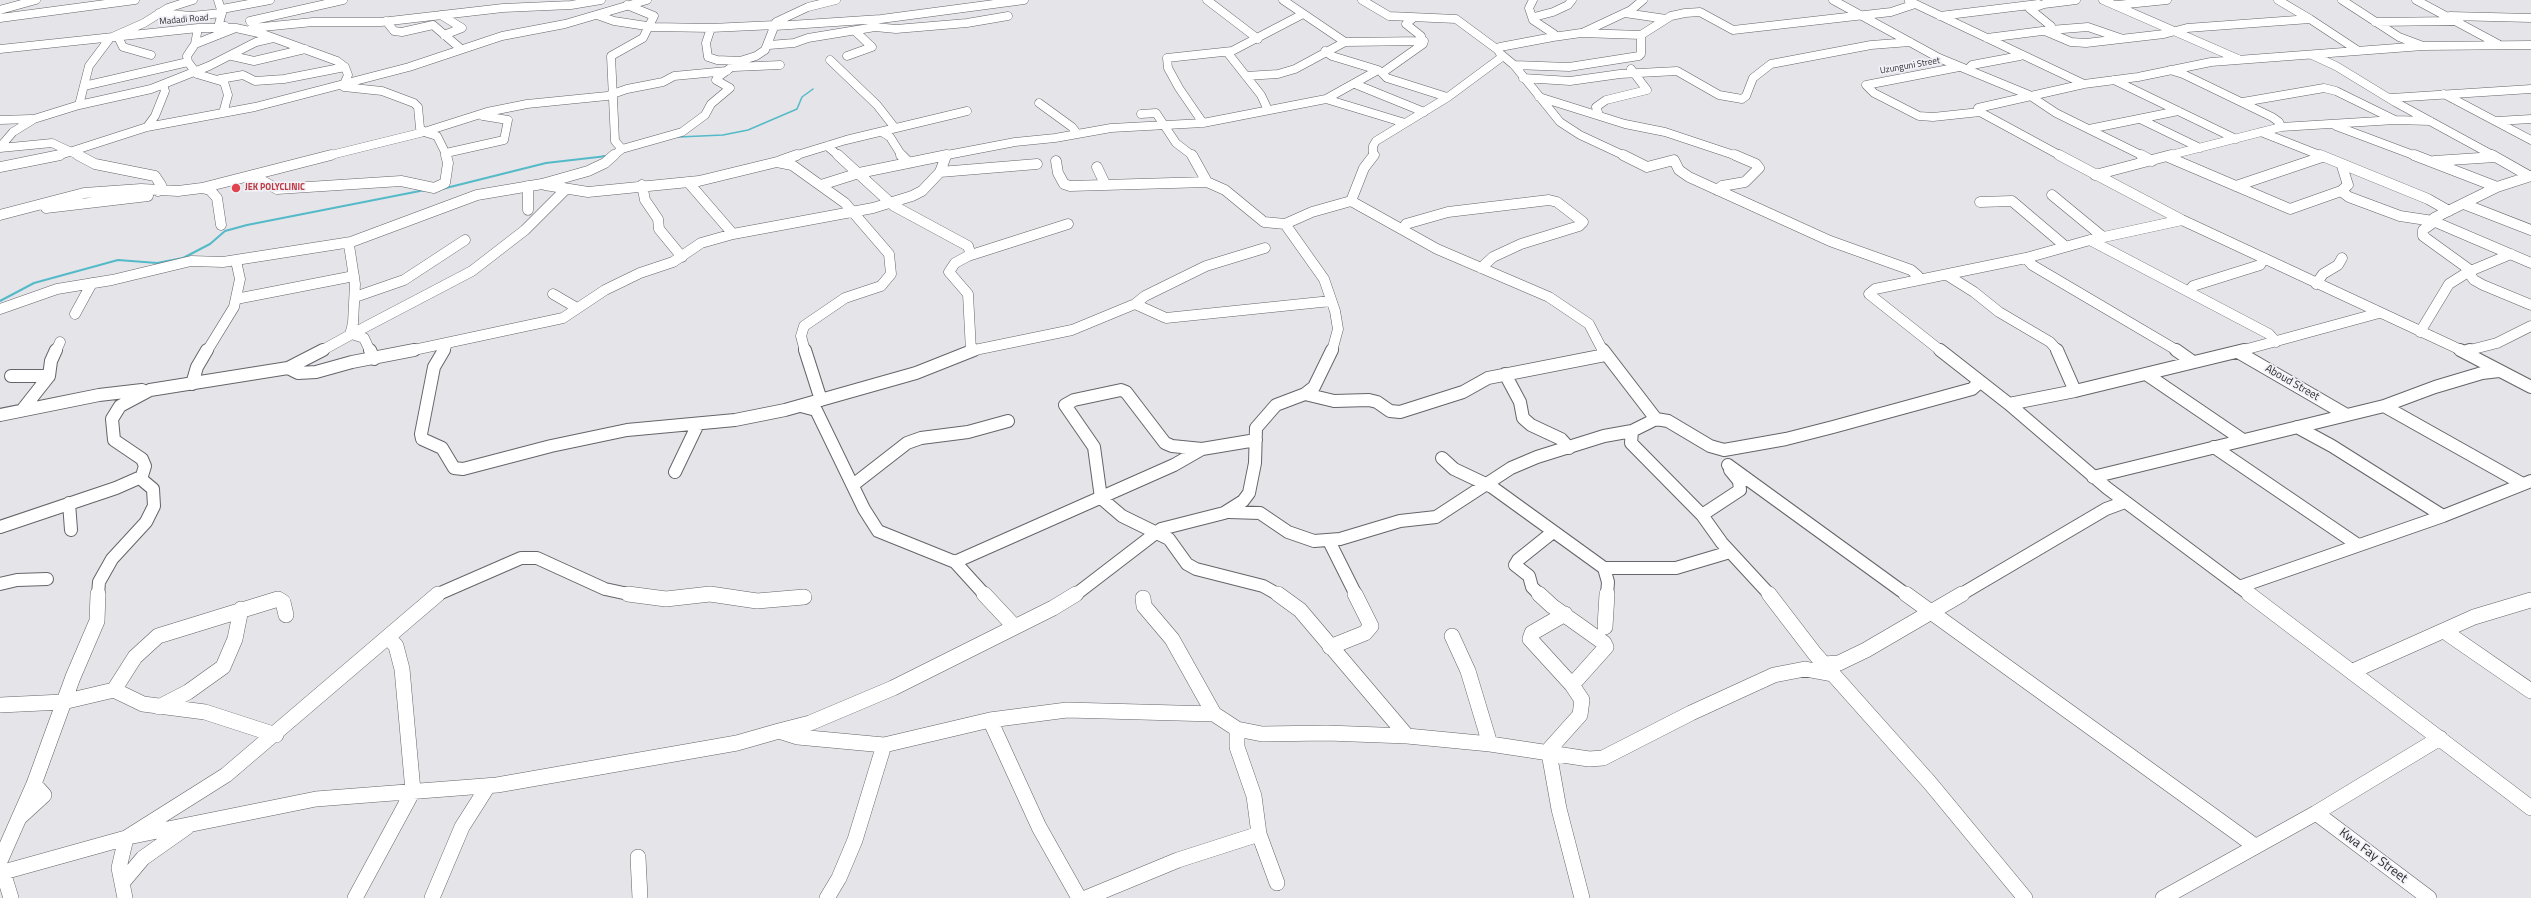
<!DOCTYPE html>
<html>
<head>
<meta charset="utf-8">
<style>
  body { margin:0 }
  canvas { display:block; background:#e4e4e9 }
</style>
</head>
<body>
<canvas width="2531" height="898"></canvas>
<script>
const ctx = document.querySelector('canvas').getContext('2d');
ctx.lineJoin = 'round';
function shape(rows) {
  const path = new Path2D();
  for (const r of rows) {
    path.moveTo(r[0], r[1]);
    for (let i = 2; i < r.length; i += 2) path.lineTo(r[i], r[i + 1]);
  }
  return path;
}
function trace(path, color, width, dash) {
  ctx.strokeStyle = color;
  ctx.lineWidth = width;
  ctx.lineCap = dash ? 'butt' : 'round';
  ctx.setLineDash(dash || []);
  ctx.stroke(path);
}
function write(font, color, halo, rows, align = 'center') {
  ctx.font = font + ' "Titillium Web",sans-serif';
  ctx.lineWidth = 3.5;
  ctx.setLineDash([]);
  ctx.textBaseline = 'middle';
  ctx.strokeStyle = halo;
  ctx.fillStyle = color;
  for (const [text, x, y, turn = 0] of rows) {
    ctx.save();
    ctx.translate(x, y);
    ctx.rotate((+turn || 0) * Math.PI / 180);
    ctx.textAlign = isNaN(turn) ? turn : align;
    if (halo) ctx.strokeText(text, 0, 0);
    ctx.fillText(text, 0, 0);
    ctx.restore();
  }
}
const streamFar1 = shape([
  [679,137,723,135,748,130,797,109,802,97,813,89],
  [603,156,607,156]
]);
const stream = shape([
  [442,189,546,163,607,156],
  [0,301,34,283,118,260,157,263,183,258,210,244,225,231,247,225,425,190]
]);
const minorFar3 = shape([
  [218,0,222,13,218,27,225,26],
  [1207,0,1258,39],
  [1362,0,1389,16,1456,19,1498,50],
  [1833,0,1939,58,2029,95,2056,113,2143,156],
  [2103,0,2238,59],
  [2342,0,2399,37,2423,46,2531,45],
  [2416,0,2498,44],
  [1909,1,2084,84],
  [2117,5,2167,0],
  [222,9,270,0],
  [0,10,36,0],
  [159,13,191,16,222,13],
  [1625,13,1666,19],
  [441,15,462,28,444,35],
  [597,15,614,21,653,27,711,28,775,25],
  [1940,16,2038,4],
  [2450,16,2531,18],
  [1534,17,1553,12,1568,5,1572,0],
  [0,18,135,0],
  [1412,19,1406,24,1421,36,1423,44,1382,73,1387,78,1447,97],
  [2310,19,2357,50],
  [250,21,343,0],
  [386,21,394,31,402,32,433,25,461,49],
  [2375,22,2454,21],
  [775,26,881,19,1024,0],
  [198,28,195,44,187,56,188,62,197,74,224,82,228,95,223,113],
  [252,28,313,22,381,22,503,8,571,5,601,0],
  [711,28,706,43,708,57,717,60,740,61],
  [2050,30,2088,27,2120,38],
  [2045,31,2071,42,2086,43,2164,34,2187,28,2310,19,2278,0],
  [1584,32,1631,10,1643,0],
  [118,37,123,47,151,55],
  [1553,37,1581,33,1641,35],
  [1987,38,2050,30,2051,26,2030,9,2044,4,2076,0],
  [1345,42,1424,41],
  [195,44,233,29],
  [769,45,794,43,808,38,875,27,896,29,967,23,1008,16],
  [0,49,198,28,236,28,263,34,337,61,345,67,348,75,344,84],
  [1325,51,1332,56,1378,70,1326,99],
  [1227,52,1261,95,1268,110],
  [1502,55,1514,65,1560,122,1580,135,1625,156],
  [2312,55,2336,66,2395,102,2494,156],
  [232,56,254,61,305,49],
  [847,56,872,47,855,31],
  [830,60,877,105,895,128],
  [1514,65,1569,67,1639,56,1641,54,1641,35,1671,16,1685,13,1700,12,1733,30,1891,12,1915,4],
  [734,67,780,65],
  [1959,67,1866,85,1874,93,1919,116,1933,117,1980,112],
  [1968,69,1972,65,2020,56],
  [2170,70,2183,74,2272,117,2279,122,2281,127],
  [1246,76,1278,74,1295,69,1345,42,1283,0],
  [1523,78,1570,81,1620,74,1677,71,1719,95,1742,99,1746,96,1753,78,1771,64,1871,45,1910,42],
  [220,79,243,75,255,81,284,79,345,67],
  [2114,80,2236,139],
  [1355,84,1424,112],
  [84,86,188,62],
  [344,87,382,91,414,103,418,107,420,128,424,132,437,136,447,156],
  [2444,94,2531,140],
  [1539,97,1625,124,1665,132,1737,156],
  [2391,98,2531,89],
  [2243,102,2324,88,2336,91,2395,120],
  [1039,103,1072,127,1076,132,1074,134],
  [79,105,89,66,110,38,144,23,168,8,193,0],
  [1141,114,1156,113,1176,143,1193,156],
  [1599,115,1596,107,1606,100,1647,90,1631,69],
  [2140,119,2200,148],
  [0,120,31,119],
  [2497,121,2531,119],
  [1203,123,1179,88,1168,68,1167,58,1232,51,1303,14],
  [2336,126,2416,156],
  [147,127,155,116,165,91,163,85],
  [2089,129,2178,111],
  [882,132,890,137,902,156],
  [2261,132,2322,156],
  [827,146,839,156],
  [0,147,13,132,34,119,79,105,151,89,209,66,256,42,273,38],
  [0,148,52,143,80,156],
  [622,149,615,141,611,56,643,38,654,16,627,5],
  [446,153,504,140,508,120,483,116],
  [57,156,147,127,255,107,409,67,502,36,565,24,647,0],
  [327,156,424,132,487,112,527,104,607,96,627,89,663,82,674,76,727,71],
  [613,156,622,149,682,132,705,115,711,104,730,88,716,80,718,77,740,61,756,56,765,50,776,22,808,7,836,0],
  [794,156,846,140,967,111],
  [942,156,1015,142,1055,138,1111,128,1203,123,1326,99,1405,123],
  [1373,156,1373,146,1376,141,1448,97,1502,57,1498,50,1500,47,1553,37,1554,34,1533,20,1529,8,1533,0],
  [2061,156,1980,112,1978,108,2084,84,2138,77,2211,62,2423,46],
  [2167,156,2281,127,2395,120,2430,121]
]);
const minorFar2 = shape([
  [78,155,95,164,155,176,161,185,158,191],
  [838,155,894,206,968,246,970,252,968,256,955,263,949,272,968,294,971,351],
  [901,155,909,163],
  [1192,155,1207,182,1225,190,1264,222,1285,224],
  [1623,155,1647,167,1674,160,1679,170,1689,177,1830,241,1911,270,1918,276,1918,280],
  [2059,155,2182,220,2463,351],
  [2141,155,2152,161],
  [2320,155,2428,199,2449,211],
  [2414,155,2497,187],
  [2492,155,2529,176],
  [2168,157,2290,209,2341,191],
  [780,161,797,155],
  [1056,161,1058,173,1064,184,1070,186,1207,182],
  [2434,161,2495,157],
  [2342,166,2348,185,2341,191,2349,197,2400,216,2433,221],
  [0,167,60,155],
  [1097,167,1105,184],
  [940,172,1037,164],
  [2095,175,2171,155],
  [2531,176,2497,187,2434,218,2433,221,2531,263],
  [247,177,257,178,277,189,401,181,434,188,445,183,448,163,446,155],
  [688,182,733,234],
  [545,185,588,192,699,181,777,162,792,165,845,203,889,254,891,274,881,286,845,298,804,326,801,336,805,351],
  [642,185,645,200,658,219,659,229,682,257],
  [821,185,859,173,947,155],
  [528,186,528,210],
  [2236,186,2322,157],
  [202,188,210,190,217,198,221,225],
  [1717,190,1722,186,1745,182,1759,168,1756,164,1735,155],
  [2052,195,2103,237],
  [1351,201,1437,249,1549,297,1589,324,1603,351],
  [1980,202,2012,201,2065,246],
  [2464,204,2531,230],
  [46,208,148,196],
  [0,215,84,193,141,189,178,191,202,188,331,155],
  [2434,222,2423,230,2423,236,2470,270],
  [1406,224,1448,212,1549,200,1557,202,1583,222,1579,226,1521,244,1493,257,1481,268],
  [2090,240,2269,334,2276,342],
  [2511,254,2468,272,2474,280,2483,285,2531,305],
  [968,256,1068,224],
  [2026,258,2032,265,2178,351],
  [1947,275,1974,292,1999,312,2050,342,2058,351],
  [2316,284,2323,274,2338,265,2342,258],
  [2189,291,2193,286,2260,265,2264,258],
  [553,294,577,308],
  [355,297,404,280,465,240],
  [236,299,354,276],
  [1135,304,1145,296,1206,266,1265,248],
  [0,309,57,289,112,280,191,261,223,262,351,242],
  [75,314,92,283],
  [2420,332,2449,284,2468,272],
  [352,334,364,338,370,351],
  [350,335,472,271,525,230,566,189],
  [56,351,60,342],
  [207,351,234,307,240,279,236,261],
  [321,351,350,335,353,323,355,284,349,245,351,242,477,195,542,184,588,171,605,163,614,155],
  [409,351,563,318,605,290,640,273,673,262,701,243,733,234,873,208,912,196,922,191,940,172,946,156],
  [443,351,448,343],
  [970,351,1072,330,1135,304,1166,318,1331,301],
  [1332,351,1338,329,1335,311,1324,279,1285,224,1312,212,1351,201,1364,168,1374,155],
  [1941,351,1869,294,1875,289,2026,258,2090,240,2182,220],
  [2240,351,2379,313],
  [2466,351,2497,343,2531,326]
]);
const minorFar1 = shape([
  [370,350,374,359],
  [444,350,434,367,421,434,422,439,442,448,454,468,463,469,551,446,627,430,735,420,785,410,916,373,974,350],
  [805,350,821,400],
  [1603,350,1656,419,1632,431,1631,443,1702,515,1722,543,1770,595],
  [1940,350,2009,404,2107,488,2250,595],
  [2057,350,2075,391],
  [2176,350,2193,362],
  [2460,350,2531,387],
  [2238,352,2345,414],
  [2464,352,2470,350],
  [288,368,298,373,316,372,352,362,414,350],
  [1505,374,1520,402,1523,418,1531,425,1561,439,1569,448],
  [2146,374,2243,440],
  [11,376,49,376,23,409],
  [49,376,51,361,56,350],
  [192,384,197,367,207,350],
  [1305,394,1334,401,1369,400,1377,402,1390,411,1400,412,1463,392,1488,378,1605,355],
  [2009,404,2075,391,2244,350],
  [801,406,816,410,864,509,878,531,955,562,985,595],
  [2384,406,2521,483],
  [0,415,99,395,142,390],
  [1656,419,1668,421,1710,446,1724,450,1786,439,1833,427,1972,389,1980,382],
  [2297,427,2332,446,2443,516],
  [1256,440,1202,449,1172,446,1165,443,1126,392,1121,390,1074,400,1065,405,1094,447,1101,498,1122,516,1169,539,1187,564,1196,569,1263,586,1279,595],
  [2214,447,2358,545],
  [1442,458,1454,469,1492,487,1604,568,1676,568,1730,552],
  [1728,465,1907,595],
  [675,472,698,424],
  [2093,477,2384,406,2435,387,2482,373,2499,371],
  [853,485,907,443,921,438,968,432,1008,421],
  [69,503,71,530],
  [1229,512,1260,513,1288,532,1314,541,1340,539,1400,521,1436,517,1511,468,1537,457,1604,436,1632,431],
  [1702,515,1740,490,1739,481,1730,470],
  [0,527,116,488,141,477],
  [1329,541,1356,595],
  [955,562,1174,465,1202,449],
  [1604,568,1608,582,1607,595],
  [0,584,17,580,47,579],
  [2239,587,2443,516,2531,481],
  [98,595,99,582,112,559,146,522,154,506,153,489,141,479,145,466,142,459,114,440,112,419,120,406,150,390,288,368,323,350],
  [436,595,521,558,537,558,605,589,633,595],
  [704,595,714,595],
  [1075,595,1161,529,1224,513,1243,501,1249,493,1255,463,1256,428,1276,405,1305,394,1314,387,1332,350],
  [1540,595,1532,587,1529,576,1515,565,1518,560,1553,532],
  [1960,595,2106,509,2125,502]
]);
const minor = shape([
  [628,594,666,599,710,594,757,601,804,597],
  [984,594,1014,626],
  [1278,594,1300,610,1407,736],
  [1539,594,1552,606,1604,643,1606,647,1572,685],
  [1769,594,1815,654,1930,783,2025,898],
  [1906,594,2255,846],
  [2249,594,2531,808],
  [1143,598,1144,606,1172,639,1214,714],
  [1605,627,1607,594],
  [2444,631,2531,691],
  [1452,636,1468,671,1490,744],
  [1330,647,1365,633,1371,626,1355,594],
  [1824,664,1839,663,1866,650,1962,594],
  [2353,671,2474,617,2531,600],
  [114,690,143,704,205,712,276,735],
  [0,705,63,702,114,690,135,657,158,636,278,599,283,602,286,615],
  [159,707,188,692,223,667,235,639,241,609],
  [990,720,1039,827,1079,898],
  [779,731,810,723,893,688,1053,608,1076,594],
  [1546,753,1580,715,1582,700,1572,685,1530,639,1532,633,1565,614],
  [1549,753,1559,809,1582,898],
  [2316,813,2429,898],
  [20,817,44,795,34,784],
  [1259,834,1277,883],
  [133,836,316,799,497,785,737,743,779,731,798,737,884,745],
  [126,838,226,775,438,594],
  [638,857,640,898],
  [0,861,34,784,73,677,97,621,98,594],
  [3,872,11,898],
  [0,873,126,838,119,868,125,898],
  [122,883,143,858,187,827],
  [355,898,413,791,402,669,396,646,389,638],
  [432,898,462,827,488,786],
  [827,898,839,878,855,840,884,745,990,720,1067,710,1214,714,1237,729,1262,734,1327,733,1407,736,1490,744,1589,759,1603,758,1691,713,1774,675,1805,669,1832,674],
  [1086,898,1178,860,1259,834,1254,796,1237,747,1237,729],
  [2163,898,2316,813,2440,738]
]);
const markers = [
  [236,188,5,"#e0444e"]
];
const farStreetnames = [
  ["Madadi Road",184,20,-5],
  ["Uzunguni Street",1910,66,-10]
];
const farHealthnames = [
  ["JEK POLYCLINIC",245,188]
];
const streetNames = [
  ["Aboud Street",2292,383,30]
];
const nearStreetnames = [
  ["Kwa Fay Street",2373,856,37]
];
trace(streamFar1, '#54bac8', 1.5);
trace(stream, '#54bac8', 2);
trace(minorFar3, '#65656a', 9);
trace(minorFar2, '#65656a', 11);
trace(minorFar1, '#65656a', 14);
trace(minor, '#65656a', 16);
trace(minorFar3, '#fff', 8);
trace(minorFar2, '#fff', 10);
trace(minorFar1, '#fff', 12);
trace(minor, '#fff', 15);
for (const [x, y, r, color] of markers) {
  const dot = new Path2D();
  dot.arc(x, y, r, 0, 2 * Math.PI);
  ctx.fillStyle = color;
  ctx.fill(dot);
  trace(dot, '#f1f1f7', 1.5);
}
write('9px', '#2c2c2e', '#f1f1f7', farStreetnames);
write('bold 9px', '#be3a42', '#f1f1f7', farHealthnames, 'left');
write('11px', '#2c2c2e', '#f1f1f7', streetNames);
write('13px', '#2c2c2e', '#f1f1f7', nearStreetnames);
</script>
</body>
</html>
